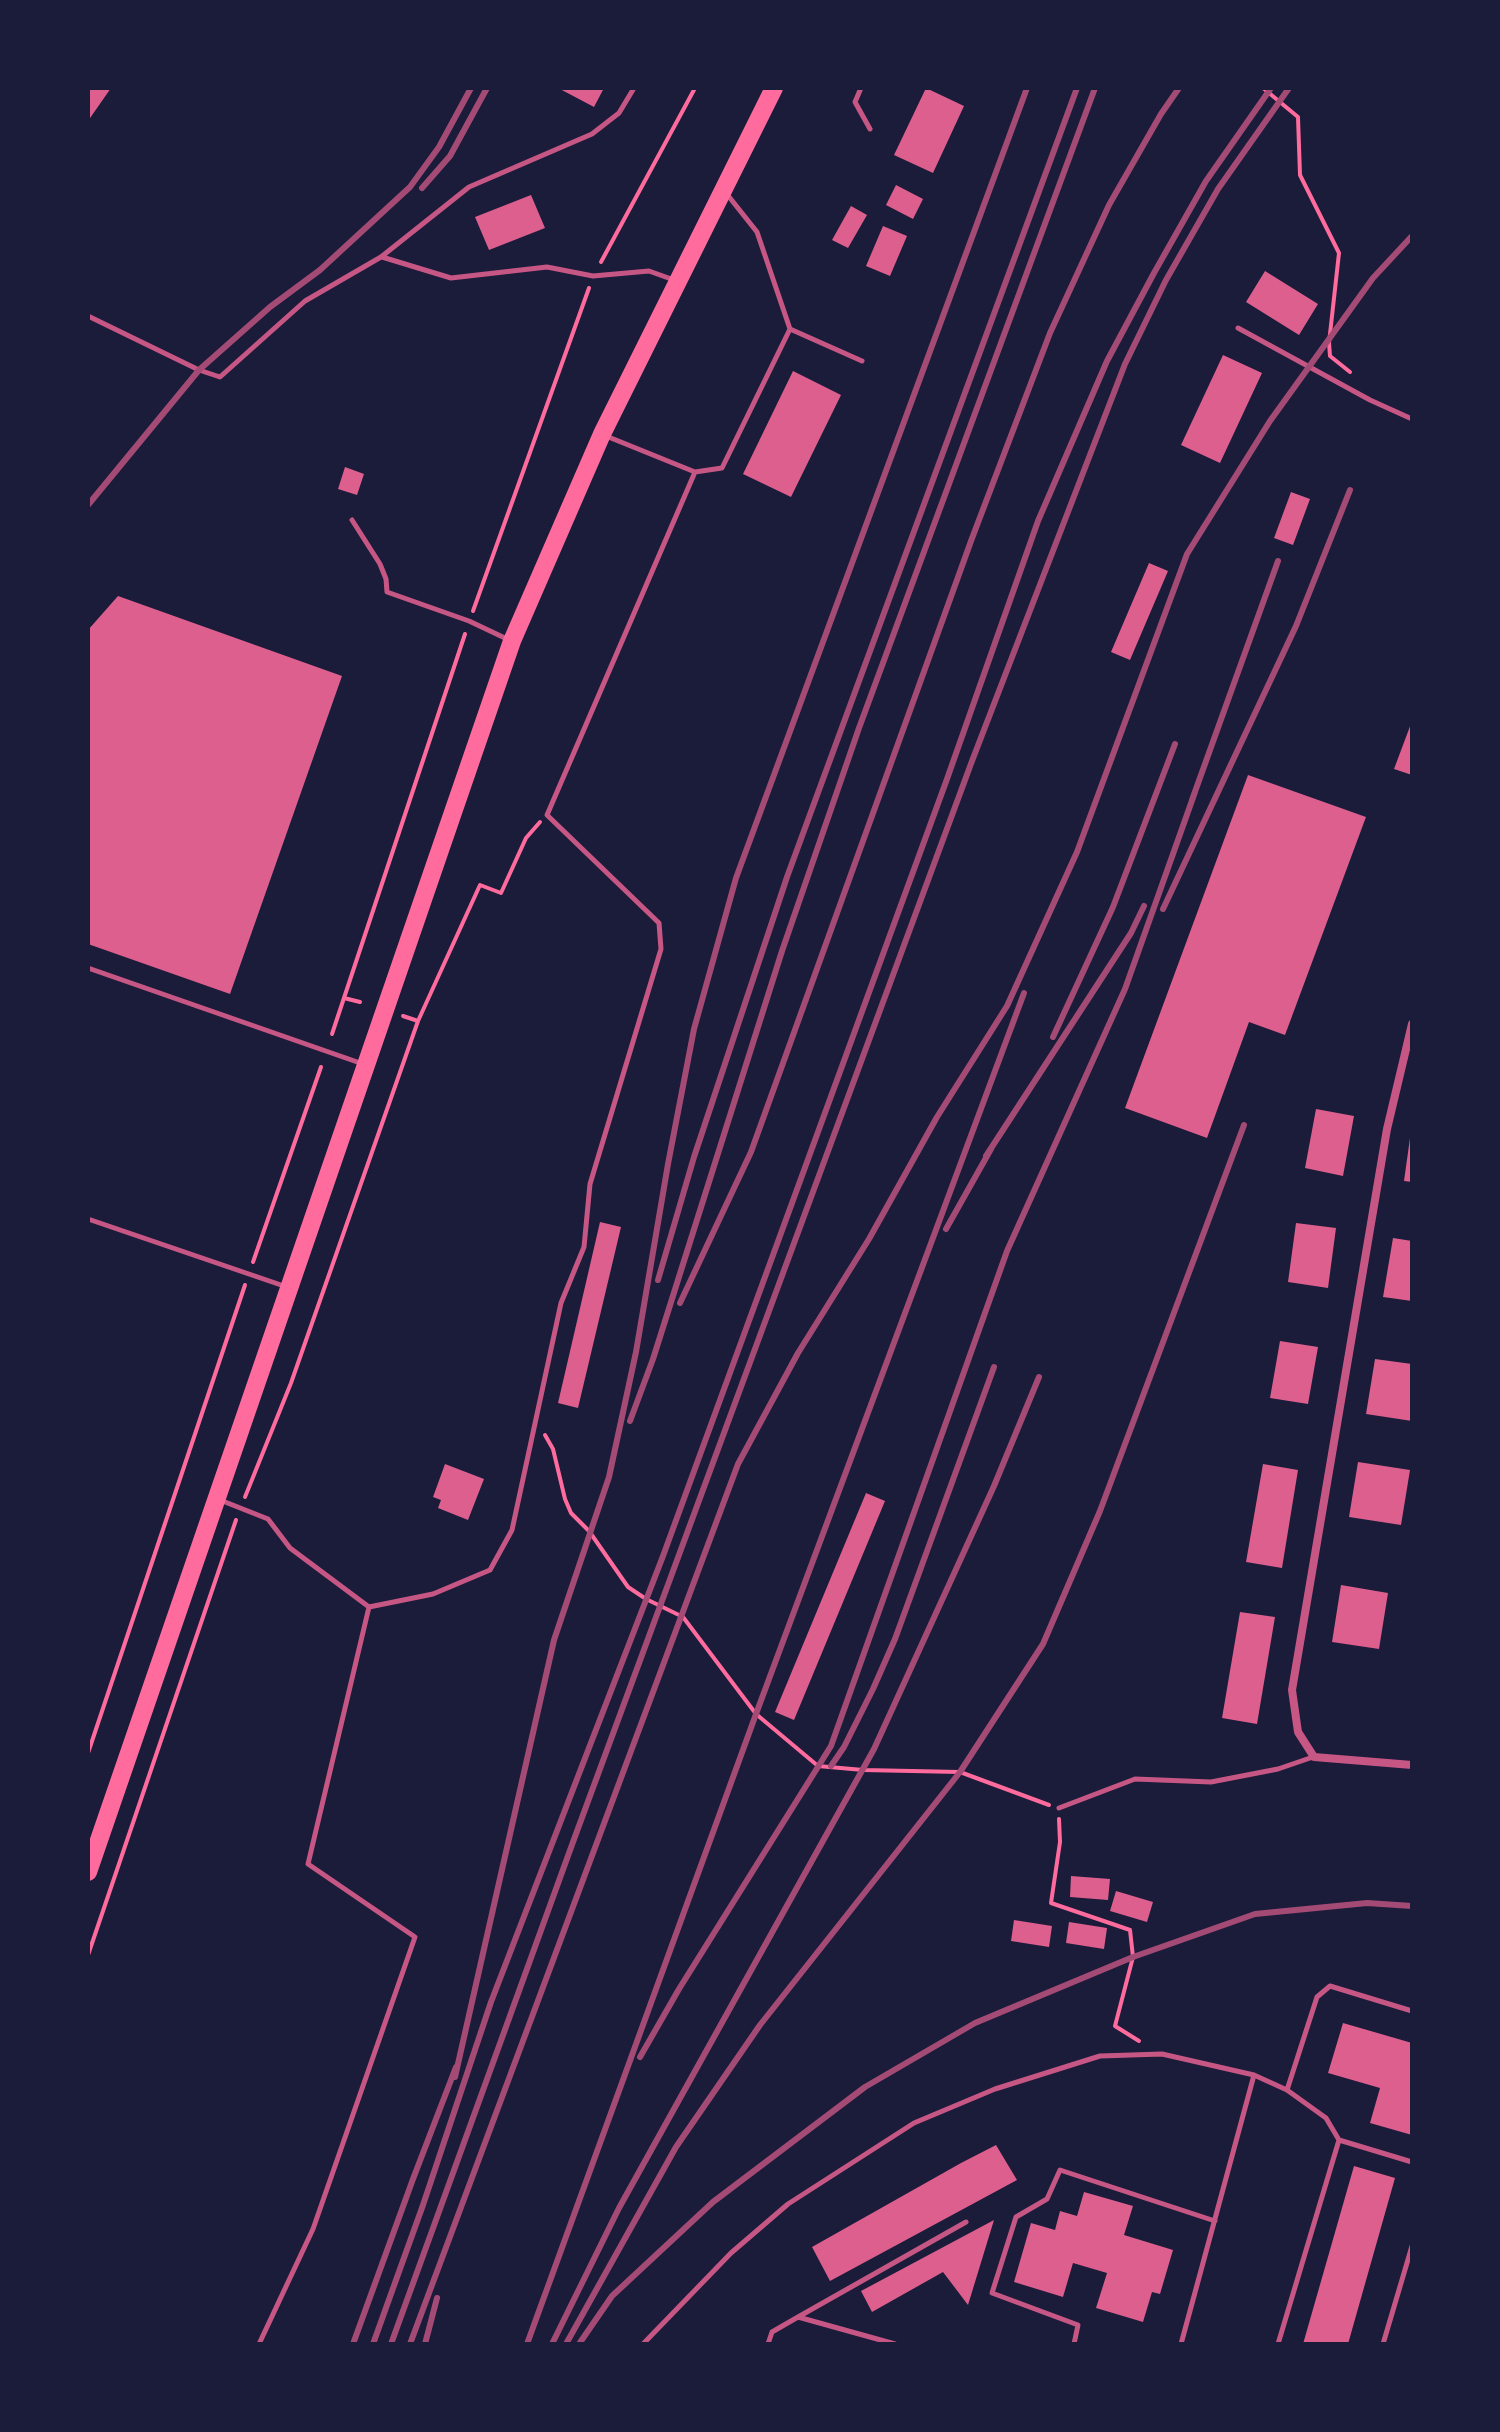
<!DOCTYPE html>
<html>
<head>
<meta charset="utf-8">
<style>
  body { margin:0 }
  #map { position:relative; width:1500px; height:2432px; overflow:hidden; background:#1b1b3a; font-family:Mulish,sans-serif }
  canvas { display:block }
  .frame { position:absolute; inset:0; border:90px solid #1b1b3a; pointer-events:none }
</style>
</head>
<body>
<div id="map">
<canvas width="1500" height="2432"></canvas>
<div class="frame"></div>
</div>
<script>
const ctx = document.querySelector('canvas').getContext('2d');
ctx.lineJoin = 'round';
function paint(path, color) {
  ctx.fillStyle = color;
  ctx.fill(path, 'evenodd');
}
function shape(rows) {
  const path = new Path2D();
  for (const r of rows) {
    path.moveTo(r[0], r[1]);
    for (let i = 2; i < r.length; i += 2) path.lineTo(r[i], r[i + 1]);
  }
  return path;
}
function trace(path, color, width, dash) {
  ctx.strokeStyle = color;
  ctx.lineWidth = width;
  ctx.lineCap = dash ? 'butt' : 'round';
  ctx.setLineDash(dash || []);
  ctx.stroke(path);
}
const building = shape([
  [88,88,111,88,88,121],
  [558,88,604,88,594,107],
  [926,88,964,106,933,173,894,155],
  [896,185,923,199,913,219,886,205],
  [531,195,545,228,489,250,475,217],
  [851,206,867,215,848,248,832,240],
  [883,226,907,236,890,276,866,266],
  [1265,271,1318,304,1299,335,1246,302],
  [1223,355,1262,373,1220,463,1181,445],
  [793,371,841,395,791,497,743,474],
  [345,467,364,474,357,495,338,489],
  [1291,492,1310,499,1293,545,1274,538],
  [1149,563,1168,571,1130,660,1111,652],
  [118,596,342,676,230,994,88,944,88,630],
  [1412,721,1412,775,1394,769],
  [1248,775,1366,817,1285,1035,1249,1022,1207,1138,1125,1108],
  [1316,1109,1354,1116,1343,1176,1305,1168],
  [1410,1138,1412,1139,1412,1182,1404,1181],
  [600,1222,621,1227,578,1408,558,1403],
  [1296,1223,1336,1228,1328,1288,1288,1282],
  [1393,1238,1412,1241,1412,1301,1383,1297],
  [1280,1341,1318,1347,1308,1404,1270,1398],
  [1375,1359,1412,1364,1412,1421,1366,1414],
  [1358,1462,1410,1470,1401,1525,1349,1517],
  [445,1464,484,1479,468,1520,438,1508,441,1500,433,1497],
  [1263,1464,1298,1470,1282,1568,1246,1562],
  [866,1493,885,1501,794,1720,775,1712],
  [1341,1585,1388,1593,1379,1649,1332,1642],
  [1240,1612,1275,1617,1257,1724,1222,1718],
  [1071,1876,1110,1879,1108,1900,1070,1897],
  [1116,1891,1153,1902,1147,1922,1110,1911],
  [1014,1920,1052,1926,1049,1947,1011,1941],
  [1069,1922,1107,1928,1104,1949,1066,1943],
  [1343,2023,1412,2043,1412,2135,1370,2123,1380,2088,1328,2073],
  [996,2145,1017,2180,830,2281,812,2247,961,2163],
  [1354,2166,1395,2178,1348,2344,1303,2344],
  [1084,2192,1133,2206,1124,2235,1173,2250,1160,2294,1152,2292,1143,2322,1096,2308,1107,2273,1073,2263,1063,2297,1014,2282,1031,2223,1055,2230,1060,2211,1077,2216],
  [994,2220,968,2305,943,2272,872,2312,861,2291]
]);
const path = shape([
  [1263,88,1298,117,1300,175,1339,253,1329,343,1330,356,1350,372],
  [601,262,695,88],
  [473,611,589,288],
  [344,998,360,1002],
  [403,1016,418,1021],
  [332,1034,465,634],
  [253,1262,321,1067],
  [545,1435,553,1449,565,1499,571,1513,589,1531,628,1587,646,1599,683,1617,756,1714,818,1766,863,1770,960,1772,1049,1805],
  [245,1497,291,1383,418,1021,480,885,501,893,526,838,540,822],
  [88,1753,245,1285],
  [1059,1819,1060,1842,1051,1903,1130,1930,1133,1957,1115,2026,1139,2041],
  [88,1955,236,1520]
]);
const service = shape([
  [861,88,855,102,870,129],
  [726,193,757,232,790,329,862,361],
  [382,257,451,278,547,267,593,276,649,271,674,280],
  [88,316,199,370,220,377,305,301,381,257,469,187,592,134,619,113,634,88],
  [1238,328,1370,400,1412,419],
  [695,472,722,468,790,329],
  [352,520,380,564,386,579,387,592,469,621,507,639],
  [88,968,363,1064],
  [88,1219,284,1286],
  [220,1500,268,1519,290,1548,369,1607],
  [1059,1808,1135,1779,1211,1782,1278,1769,1313,1757],
  [1287,2090,1317,1997,1330,1986,1412,2011],
  [798,2317,966,2222],
  [259,2344,313,2229,415,1937,308,1864,369,1607,433,1594,490,1570,512,1530,561,1303,584,1247,590,1184,661,949,659,923,547,815,695,472,606,436],
  [643,2344,731,2253,788,2204,914,2123,995,2089,1100,2056,1162,2054,1254,2075,1287,2090,1326,2118,1339,2140,1412,2162],
  [768,2344,772,2332,798,2317,895,2344],
  [1074,2344,1078,2325,992,2293,1016,2217,1047,2199,1060,2170,1215,2221],
  [1181,2344,1254,2075],
  [1278,2344,1339,2140],
  [1383,2344,1412,2246]
]);
const minor = shape([
  [1412,1024,1387,1129,1292,1690,1298,1732,1314,1757,1412,1765]
]);
const trunk = shape([
  [88,1872,512,641,602,434,774,88]
]);
const rail = shape([
  [422,188,450,156,487,88],
  [88,505,199,370,270,307,320,270,410,187,439,147,471,88],
  [1192,800,1278,561],
  [1163,909,1296,626,1350,490],
  [1053,1037,1113,907,1175,744],
  [986,1156,1131,933,1144,906],
  [946,1229,991,1149],
  [658,1280,694,1157,787,877,1077,88],
  [680,1303,751,1152,971,541,1050,333,1109,205,1161,114,1179,88],
  [630,1421,653,1359,782,951,859,728,1095,88],
  [831,1766,844,1747,873,1689,895,1639,994,1367],
  [640,2057,679,1989,831,1746,1007,1251,1125,989,1195,792],
  [455,2077,554,1640,609,1477,636,1352,668,1164,694,1029,736,878,1027,88],
  [353,2344,413,2179,456,2067],
  [373,2344,423,2205,491,2002,663,1556,947,779,1038,521,1107,361,1154,273,1206,181,1271,88],
  [391,2344,573,1842,972,761,1125,364,1166,280,1218,189,1289,88],
  [410,2344,738,1464,798,1353,869,1239,937,1117,1007,1006,1077,852,1187,554,1270,421,1373,278,1412,236],
  [425,2344,437,2298],
  [527,2344,756,1714,1024,993],
  [552,2344,619,2208,874,1749,994,1486,1039,1377],
  [566,2344,676,2147,760,2025,960,1772,1043,1644,1100,1511,1244,1125],
  [579,2344,612,2296,713,2202,865,2087,975,2023,1133,1957,1255,1914,1367,1903,1412,1906]
]);
paint(building, '#dd5f8e');
trace(path, '#ff6b9d', 4);
trace(service, '#c65784', 5);
trace(minor, '#c65784', 8);
trace(trunk, '#ff6b9d', 18);
trace(rail, '#a44b75', 6);
</script>
</body>
</html>
